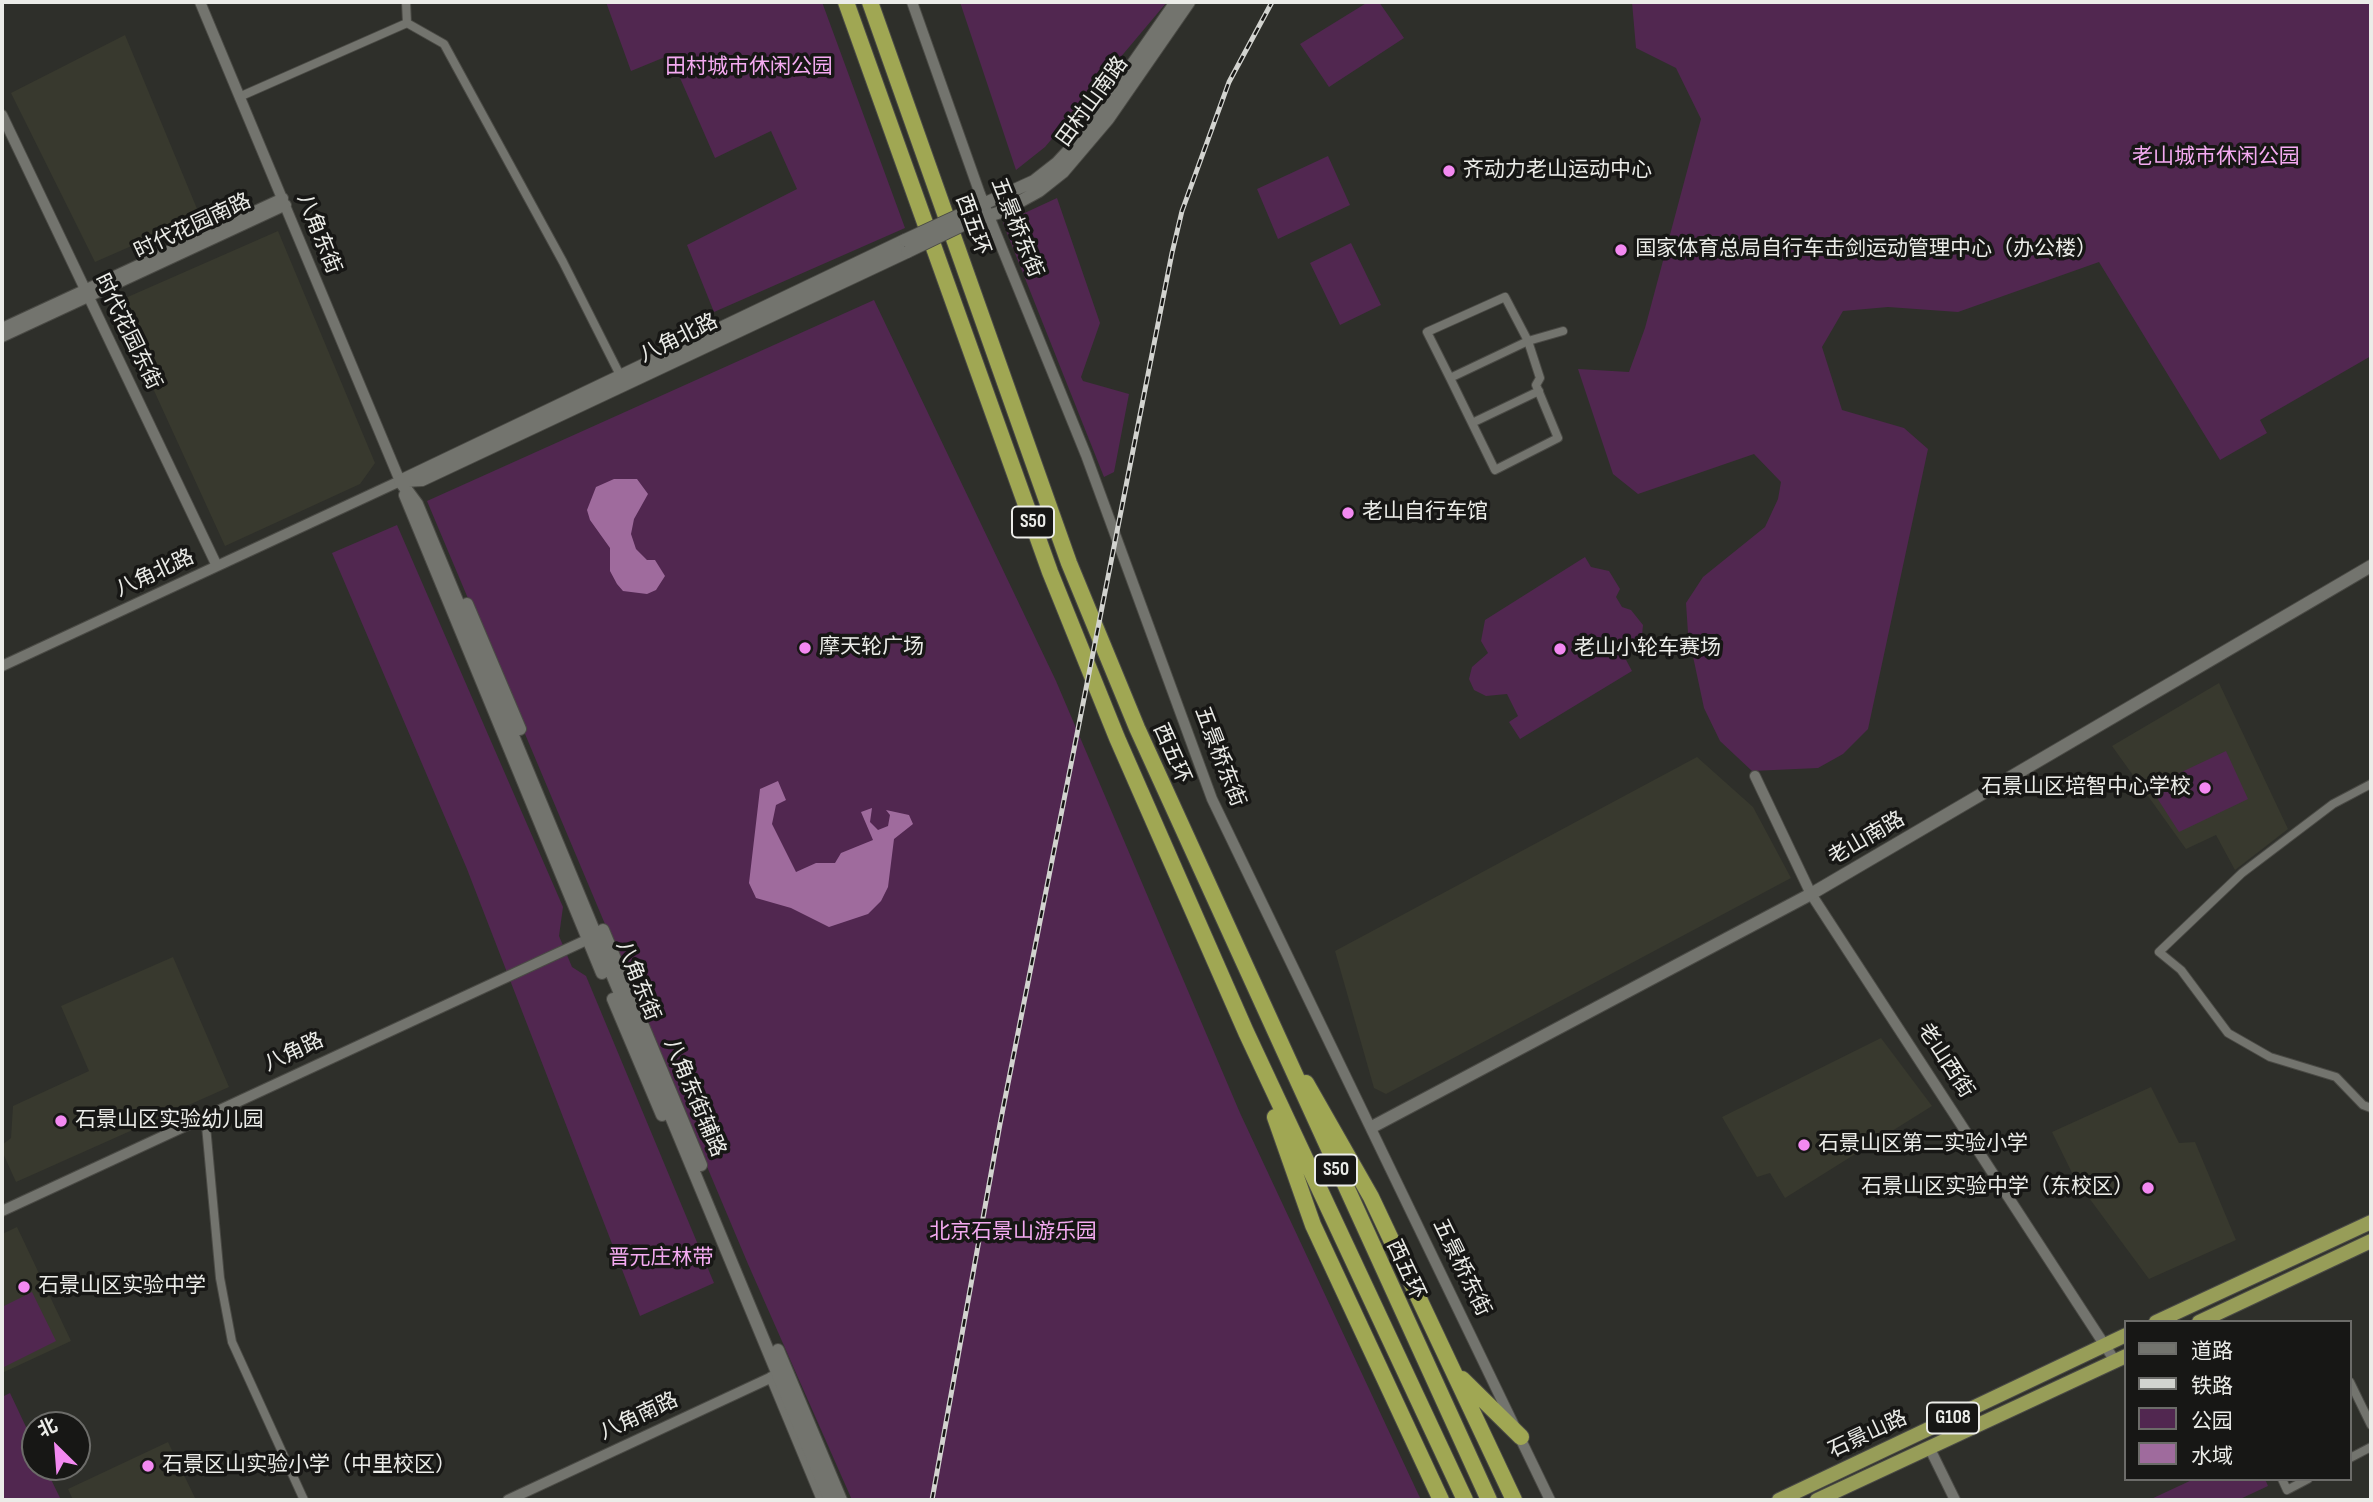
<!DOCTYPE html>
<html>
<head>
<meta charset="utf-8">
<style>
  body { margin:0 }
  #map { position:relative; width:2373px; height:1502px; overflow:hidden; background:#2e2f2a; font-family:"Sofia Sans Condensed","Noto Sans SC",sans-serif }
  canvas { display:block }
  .frame { position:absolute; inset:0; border:4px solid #ebece8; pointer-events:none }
  .legend { position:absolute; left:2124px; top:1320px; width:228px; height:161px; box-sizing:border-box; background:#171715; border:2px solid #6c6c69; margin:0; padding:9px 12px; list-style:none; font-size:21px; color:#ebece8 }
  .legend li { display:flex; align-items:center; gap:14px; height:35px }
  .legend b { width:35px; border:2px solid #6c6c69 }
  .north { position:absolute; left:21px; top:1411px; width:70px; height:70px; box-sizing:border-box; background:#171715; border:2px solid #6c6c69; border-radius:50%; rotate:335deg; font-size:19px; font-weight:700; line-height:28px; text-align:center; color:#ebece8 }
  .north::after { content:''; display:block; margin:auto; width:24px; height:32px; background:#f389f1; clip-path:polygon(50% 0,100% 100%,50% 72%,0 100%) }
</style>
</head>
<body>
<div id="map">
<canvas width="2373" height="1502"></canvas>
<div class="frame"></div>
<ul class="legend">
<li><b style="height:9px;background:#73746e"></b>道路</li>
<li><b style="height:9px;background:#d2d3cf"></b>铁路</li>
<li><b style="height:19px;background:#512750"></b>公园</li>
<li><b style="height:19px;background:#9f6b9d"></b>水域</li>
</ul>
<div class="north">北</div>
</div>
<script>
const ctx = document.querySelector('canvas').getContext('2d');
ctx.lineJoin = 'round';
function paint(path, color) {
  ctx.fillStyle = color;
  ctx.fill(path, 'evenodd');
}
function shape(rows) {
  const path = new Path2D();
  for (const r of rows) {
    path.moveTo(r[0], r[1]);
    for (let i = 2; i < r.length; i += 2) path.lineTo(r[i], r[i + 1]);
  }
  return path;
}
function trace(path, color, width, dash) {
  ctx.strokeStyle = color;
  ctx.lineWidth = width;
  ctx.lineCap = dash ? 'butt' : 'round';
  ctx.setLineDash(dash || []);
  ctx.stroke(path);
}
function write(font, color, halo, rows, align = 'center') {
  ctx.font = font + ' "Sofia Sans Condensed","Noto Sans SC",sans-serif';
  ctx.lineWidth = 7;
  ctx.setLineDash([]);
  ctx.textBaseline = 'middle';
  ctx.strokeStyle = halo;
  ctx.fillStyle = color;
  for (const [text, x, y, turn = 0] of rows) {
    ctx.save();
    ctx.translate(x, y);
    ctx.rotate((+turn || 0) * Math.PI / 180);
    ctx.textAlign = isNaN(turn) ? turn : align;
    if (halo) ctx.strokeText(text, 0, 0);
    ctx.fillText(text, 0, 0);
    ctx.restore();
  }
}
const built = shape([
  [125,35,200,216,95,262,11,93],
  [278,231,375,463,360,484,225,546,114,303],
  [2219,683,2288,829,2235,870,2216,835,2186,849,2112,746],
  [1697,757,1753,807,1791,878,1386,1094,1374,1088,1335,951],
  [173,957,229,1087,16,1182,2,1151,2,1145,11,1138,13,1106,89,1071,61,1006],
  [1881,1038,1932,1106,1785,1198,1770,1173,1757,1177,1722,1117],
  [2151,1087,2179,1143,2195,1142,2236,1240,2149,1279,2075,1179,2052,1132],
  [17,1227,71,1341,2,1373,2,1234],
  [168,1442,196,1500,73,1500,68,1489]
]);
const green = shape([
  [606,2,822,2,905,228,714,312,687,245,797,189,771,131,715,158,670,55,631,71],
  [960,2,1167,2,1045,147,1016,170],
  [1368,2,1379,2,1404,38,1329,87,1300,44],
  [1632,2,2371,2,2371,356,2260,420,2267,433,2220,460,2099,262,1958,312,1888,307,1843,311,1822,347,1842,410,1904,428,1928,449,1868,729,1843,754,1818,768,1752,771,1720,741,1704,708,1688,633,1686,603,1703,577,1765,527,1778,499,1781,482,1754,454,1638,494,1613,474,1578,369,1629,372,1645,328,1701,119,1676,68,1636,48],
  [1328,156,1350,205,1278,239,1257,189],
  [1057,198,1100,323,1081,377,1083,381,1129,394,1114,472,1104,477,1003,223],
  [1351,243,1381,305,1340,325,1310,263],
  [874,300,1056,681,1240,1113,1421,1500,852,1500,748,1264,427,501],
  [397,525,563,907,559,936,572,967,586,976,714,1283,640,1316,467,869,332,553],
  [1585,557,1591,567,1609,571,1620,589,1616,597,1622,607,1631,610,1643,625,1641,645,1624,656,1632,671,1520,739,1509,722,1518,716,1507,694,1486,696,1474,690,1469,679,1472,667,1488,653,1481,641,1485,620],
  [2226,751,2248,799,2179,832,2150,787],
  [32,1292,56,1341,2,1368,2,1307],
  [10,1393,35,1446,35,1467,45,1467,61,1500,2,1500,2,1397],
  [2194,1479,2265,1479,2268,1486,2238,1500,2149,1500]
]);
const water = shape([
  [614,479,637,479,648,494,634,519,631,534,636,549,647,560,655,560,665,576,656,590,647,594,623,591,617,584,610,571,610,548,590,520,587,510,596,487],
  [778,781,786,800,776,805,772,824,796,872,816,863,835,863,841,853,873,840,861,812,872,808,870,822,878,830,888,826,890,815,886,810,909,815,913,824,894,839,888,887,881,901,868,914,829,927,791,908,756,898,749,883,760,789]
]);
const minor = shape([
  [406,2,407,23],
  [239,97,407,23,444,44,563,262,620,375],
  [1450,378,1528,341,1540,378,1536,385,1558,438,1495,470,1472,423,1450,378,1427,332,1505,297,1528,341,1563,331],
  [1472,423,1539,391],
  [2371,784,2333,804,2242,873,2159,952,2181,970,2228,1033,2270,1057,2336,1077,2363,1105,2371,1108],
  [205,1115,220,1278,232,1342,304,1500],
  [2350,1382,2371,1425],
  [2350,1458,2371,1447],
  [2282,1479,2287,1490,2308,1479]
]);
const tertiary = shape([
  [912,2,980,194,1086,455,1212,799,1550,1500],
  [2,115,217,566],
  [2,328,283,198],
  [2,337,286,205],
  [2,666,400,481,200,2],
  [1755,776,1811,894,2115,1361],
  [2,1211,593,937],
  [771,1377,822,1500],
  [1929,1447,1955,1500],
  [508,1500,785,1371]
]);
const secondary = shape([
  [968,211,1034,181,1057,163,1083,135,1176,2],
  [971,221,1001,212,1039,191,1063,172,1108,119,1189,2],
  [400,481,417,504,830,1500],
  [400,481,905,240],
  [404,481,422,480,907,252],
  [405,495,602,973],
  [467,604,520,729],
  [603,930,701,1165],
  [613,999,662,1115],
  [1372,1127,1811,894,2371,566],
  [778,1350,841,1500]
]);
const trunk = shape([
  [2156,1322,2371,1222],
  [2199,1322,2371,1241],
  [1779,1500,2126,1335],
  [1817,1500,2126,1356]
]);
const motorway = shape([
  [846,2,1050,572,1117,738,1246,1032,1465,1500],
  [870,2,1069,563,1137,728,1489,1500],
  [1306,1083,1371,1197,1514,1500],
  [1275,1117,1313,1225,1441,1500],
  [1462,1379,1521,1437]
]);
const rail = shape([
  [932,1500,1000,1124,1172,253,1182,211,1229,82,1272,2]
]);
const secondaryBridge = shape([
  [905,240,968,211],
  [907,252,971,221]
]);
const markers = [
  [1449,171,7,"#f389f1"],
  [1621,250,7,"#f389f1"],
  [1348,513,7,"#f389f1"],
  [805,648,7,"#f389f1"],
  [1560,649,7,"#f389f1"],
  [2205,788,7,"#f389f1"],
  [61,1121,7,"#f389f1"],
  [1804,1145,7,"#f389f1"],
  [2148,1188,7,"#f389f1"],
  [24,1287,7,"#f389f1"],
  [148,1466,7,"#f389f1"]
];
const shields = [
  [1033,522,42],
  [1336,1170,42],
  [1953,1418,52]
];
const shieldNames = [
  ["S50",1033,522],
  ["S50",1336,1170],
  ["G108",1953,1418]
];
const parkNames = [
  ["田村城市休闲公园",749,68],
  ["老山城市休闲公园",2216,158],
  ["北京石景山游乐园",1013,1233],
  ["晋元庄林带",661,1259]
];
const streetNames = [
  ["田村山南路",1093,102,-54],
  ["西五环",972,225,70],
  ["时代花园南路",193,227,-25],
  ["五景桥东街",1016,228,68],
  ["八角东街",318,234,68],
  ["时代花园东街",127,332,64],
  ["八角北路",679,339,-26],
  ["八角北路",155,574,-25],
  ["西五环",1171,754,66],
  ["五景桥东街",1219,757,69],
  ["老山南路",1867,839,-30],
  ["八角东街",637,981,68],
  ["八角路",294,1053,-25],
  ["老山西街",1945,1061,57],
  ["八角东街辅路",694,1098,67],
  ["五景桥东街",1461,1268,64],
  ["西五环",1405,1270,65],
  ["八角南路",639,1417,-25],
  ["石景山路",1868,1435,-25]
];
const poiNames = [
  ["齐动力老山运动中心",1463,171],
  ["国家体育总局自行车击剑运动管理中心（办公楼）",1635,250],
  ["老山自行车馆",1362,513],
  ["摩天轮广场",819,648],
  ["老山小轮车赛场",1574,649],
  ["石景山区培智中心学校",2191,788,"right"],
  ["石景山区实验幼儿园",75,1121],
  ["石景山区第二实验小学",1818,1145],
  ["石景山区实验中学（东校区）",2134,1188,"right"],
  ["石景山区实验中学",38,1287],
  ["石景区山实验小学（中里校区）",162,1466]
];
paint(built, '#38392e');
paint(green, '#512750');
paint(water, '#9f6b9d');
trace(minor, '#4a4a45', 10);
trace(tertiary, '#4a4a45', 12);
trace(secondary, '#4a4a45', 14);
trace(trunk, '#4a4a45', 16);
trace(motorway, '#4a4a45', 18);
trace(minor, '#73746e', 8);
trace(tertiary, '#73746e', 10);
trace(secondary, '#73746e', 12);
trace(trunk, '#979d58', 14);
trace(motorway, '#a0a753', 16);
trace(rail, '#d2d3cf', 5);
trace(rail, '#171715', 2.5, [8]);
trace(secondaryBridge, '#4a4a45', 14, []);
trace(secondaryBridge, '#73746e', 12);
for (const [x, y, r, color] of markers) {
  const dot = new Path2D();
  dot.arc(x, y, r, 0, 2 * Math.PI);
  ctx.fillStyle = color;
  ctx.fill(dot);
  trace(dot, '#171715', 2.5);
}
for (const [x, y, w] of shields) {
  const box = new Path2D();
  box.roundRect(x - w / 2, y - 15.5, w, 31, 5);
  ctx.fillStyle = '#171715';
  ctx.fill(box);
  trace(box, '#ebece8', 2);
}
write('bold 19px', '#ebece8', null, shieldNames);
write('21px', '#f4aaf1', '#171715', parkNames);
write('21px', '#ebece8', '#171715', streetNames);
write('21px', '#ebece8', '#171715', poiNames, 'left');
</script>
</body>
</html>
